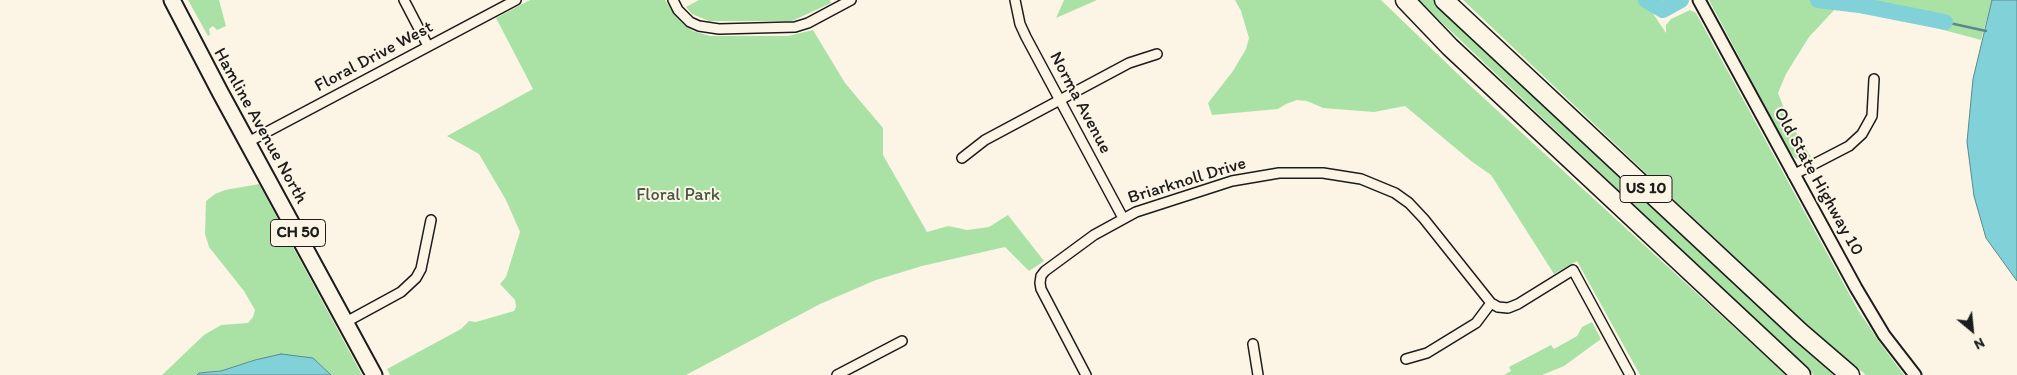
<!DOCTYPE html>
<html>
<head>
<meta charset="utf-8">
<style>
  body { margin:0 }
  #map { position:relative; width:2017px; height:375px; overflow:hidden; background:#fcf5e5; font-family:Itim,sans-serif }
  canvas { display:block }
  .north { position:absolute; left:1947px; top:305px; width:50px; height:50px; -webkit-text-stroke:4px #fcf5e5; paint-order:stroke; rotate:152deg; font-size:14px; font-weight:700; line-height:20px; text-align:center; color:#1c1c1c }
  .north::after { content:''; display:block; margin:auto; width:18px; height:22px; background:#1c1c1c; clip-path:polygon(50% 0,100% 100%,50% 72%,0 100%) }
</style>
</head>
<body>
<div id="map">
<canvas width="2017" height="375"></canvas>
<div class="north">N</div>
</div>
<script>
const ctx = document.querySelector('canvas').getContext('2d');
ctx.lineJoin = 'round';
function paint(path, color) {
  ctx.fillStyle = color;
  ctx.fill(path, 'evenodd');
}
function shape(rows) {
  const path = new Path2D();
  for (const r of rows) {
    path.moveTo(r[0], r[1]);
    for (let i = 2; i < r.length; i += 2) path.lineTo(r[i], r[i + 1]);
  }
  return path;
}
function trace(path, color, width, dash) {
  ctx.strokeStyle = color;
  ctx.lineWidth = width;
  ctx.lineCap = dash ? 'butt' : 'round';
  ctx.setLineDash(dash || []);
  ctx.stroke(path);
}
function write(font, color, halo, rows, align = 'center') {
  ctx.font = font + ' Itim,sans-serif';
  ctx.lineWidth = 4;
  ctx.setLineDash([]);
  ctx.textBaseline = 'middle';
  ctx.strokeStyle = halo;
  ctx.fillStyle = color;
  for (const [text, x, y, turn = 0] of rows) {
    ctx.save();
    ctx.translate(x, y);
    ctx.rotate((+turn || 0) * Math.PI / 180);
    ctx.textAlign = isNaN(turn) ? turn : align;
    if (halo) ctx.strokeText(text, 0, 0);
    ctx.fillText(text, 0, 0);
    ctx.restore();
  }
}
const green = shape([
  [188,0,219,0,226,26,217,30,213,26,209,29,210,35,208,36],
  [530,0,665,0,674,14,684,25,693,31,710,36,788,36,813,30,845,83,883,128,883,155,927,232,948,226,967,230,989,227,1008,215,1044,261,1029,271,1005,247,922,266,876,280,820,304,686,375,390,375,387,369,461,329,469,321,476,322,514,311,516,307,515,300,500,284,506,277,520,232,506,200,479,154,447,136,533,89,496,18],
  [699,0,830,0,831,3,792,21,709,21,692,14,686,7],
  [1064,0,1097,0,1056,18],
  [1235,0,1381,0,1463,79,1786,375,1640,375,1577,261,1554,274,1491,175,1471,161,1405,106,1374,112,1323,108,1307,101,1297,100,1286,104,1278,109,1212,115,1208,103,1233,71,1246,49,1249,38,1241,11],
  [1418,0,1437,0,1838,375,1814,375,1801,363],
  [1463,0,1689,0,1684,6,1672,9,1660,4,1652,12,1666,33,1666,25,1671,19,1690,10,1696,13,1858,310,1880,343,1904,375,1866,375,1817,335],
  [1709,0,1992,0,1981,40,1865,9,1837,7,1809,37,1786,74,1778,93,1789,121,1811,157,1802,162,1794,157,1788,149],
  [259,184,362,375,331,375,313,358,255,360,221,371,199,373,197,375,162,375,204,335,221,325,248,323,253,317,255,310,244,291,209,247,205,234,206,201,215,194,225,190],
  [1592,322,1601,339,1564,366,1542,375,1504,375,1511,371,1509,367,1551,345,1554,349,1577,336,1582,327]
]);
const water = shape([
  [1992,0,2017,0,2017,281,1986,238,1974,196,1967,142,1973,79,1992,0],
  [281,354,313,358,331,375,197,375,199,373,221,371,255,360,281,354]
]);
const stream = shape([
  [1945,22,1986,31]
]);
const river = shape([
  [1646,0,1663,10,1681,0],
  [1818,0,1859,5,1945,22]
]);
const minor = shape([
  [404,0,428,46],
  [673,0,678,10,690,22,699,26,719,29,795,27,808,23,851,0],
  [1015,0,1020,24,1026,37,1123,218],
  [248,142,516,0],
  [962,158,985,140,1129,63,1157,54],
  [1793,175,1849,146,1862,134,1872,116,1874,79],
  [346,322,401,292,416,278,421,269,431,220],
  [1253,344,1258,375],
  [1406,359,1427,353,1476,323,1491,303],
  [837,375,902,341],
  [1086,375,1041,289,1040,283,1041,276,1045,271,1094,235,1136,212,1232,181,1279,173,1323,173,1361,179,1395,193,1409,203,1424,219,1491,303,1498,307,1508,308,1518,304,1573,270,1630,375]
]);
const tertiary = shape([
  [1699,0,1856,288,1884,335,1915,375]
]);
const primary = shape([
  [172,0,220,92,374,375]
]);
const motorway = shape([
  [1405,0,1450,47,1801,375],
  [1444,0,1800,332,1850,375]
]);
const shields = [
  [1646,189,52],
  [298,233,55]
];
const shieldNames = [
  ["US 10",1646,189],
  ["CH 50",298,233]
];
const streetNames = [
  ["Floral Drive West",374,57,-28],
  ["Norma Avenue",1080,103,62],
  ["Hamline Avenue North",260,126,61],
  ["Briarknoll Drive",1187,181,-17],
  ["Old State Highway 10",1818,182,61]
];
const parkNames = [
  ["Floral Park",678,195]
];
paint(green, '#aae2a6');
paint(water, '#81d2d8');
trace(water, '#59898d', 1);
trace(stream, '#59898d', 2.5);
trace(river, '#81d2d8', 16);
trace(minor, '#1c1c1c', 12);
trace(tertiary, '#1c1c1c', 15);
trace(primary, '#1c1c1c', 19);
trace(motorway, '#1c1c1c', 21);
trace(minor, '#fcf5e5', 9);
trace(tertiary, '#fcf5e5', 11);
trace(primary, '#fcf5e5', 15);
trace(motorway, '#fcf5e5', 18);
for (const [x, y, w] of shields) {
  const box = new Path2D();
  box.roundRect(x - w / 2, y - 13.5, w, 27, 4);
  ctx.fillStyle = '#fcf5e5';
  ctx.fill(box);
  trace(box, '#1c1c1c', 1);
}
write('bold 16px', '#1c1c1c', null, shieldNames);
write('18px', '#1c1c1c', '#fcf5e5', streetNames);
write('18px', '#475745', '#fcf5e5', parkNames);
</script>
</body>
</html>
